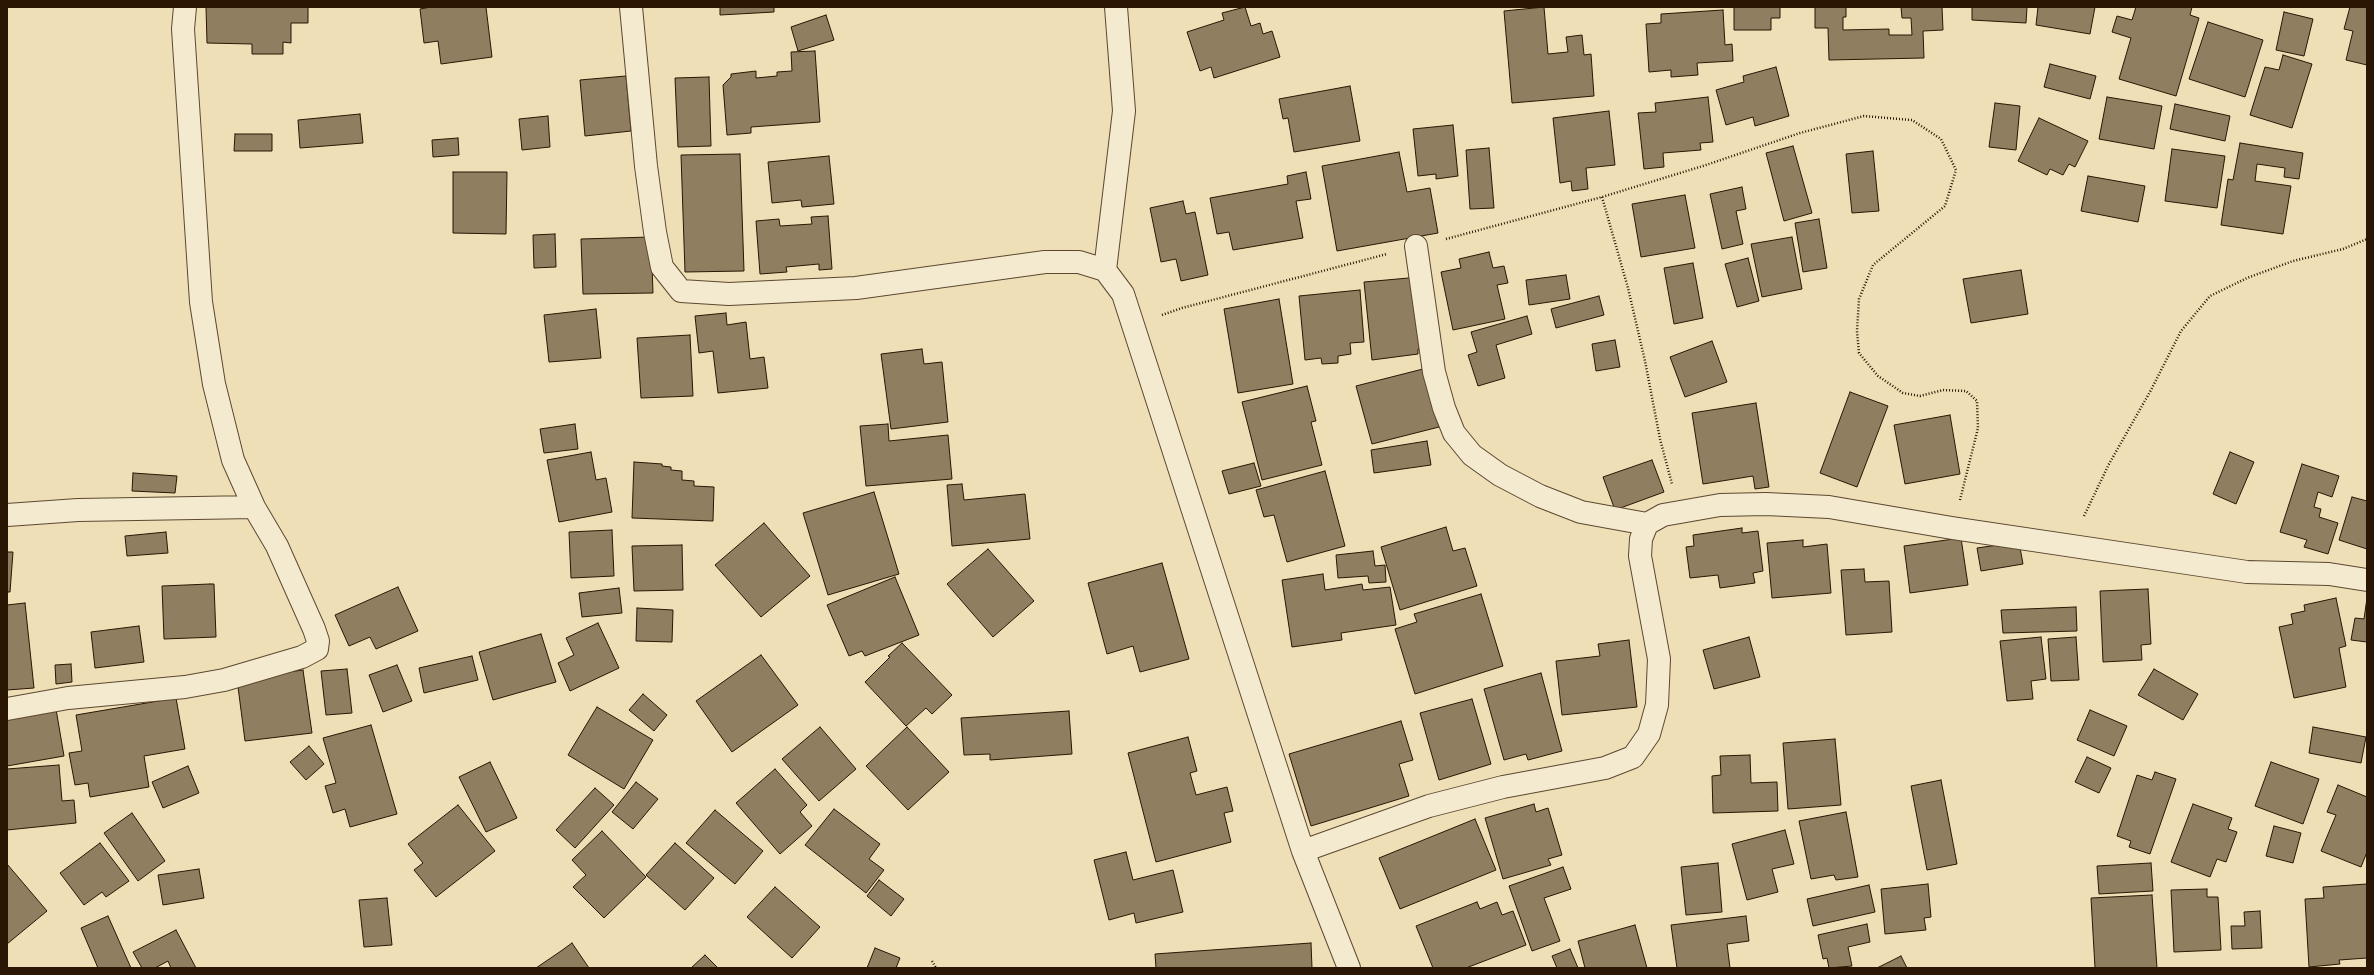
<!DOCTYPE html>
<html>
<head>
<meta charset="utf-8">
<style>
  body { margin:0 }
  #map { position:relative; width:2374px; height:975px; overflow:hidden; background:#eedfb6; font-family:"Libre Bodoni",serif }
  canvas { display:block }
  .frame { position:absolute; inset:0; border:8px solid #2b1503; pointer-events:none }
</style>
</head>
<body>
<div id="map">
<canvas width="2374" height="975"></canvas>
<div class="frame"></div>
</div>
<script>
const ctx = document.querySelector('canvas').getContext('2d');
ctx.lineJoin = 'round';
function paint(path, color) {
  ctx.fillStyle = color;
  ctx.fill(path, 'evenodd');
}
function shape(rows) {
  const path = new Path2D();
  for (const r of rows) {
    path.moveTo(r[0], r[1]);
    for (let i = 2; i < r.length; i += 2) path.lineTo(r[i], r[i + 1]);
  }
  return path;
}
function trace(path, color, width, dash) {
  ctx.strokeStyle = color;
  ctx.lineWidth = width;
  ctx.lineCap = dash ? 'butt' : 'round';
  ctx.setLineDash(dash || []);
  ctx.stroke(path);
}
const building = shape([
  [206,7,308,7,308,23,291,23,291,43,283,42,283,54,252,54,252,44,207,43,206,7],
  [486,7,492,57,441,64,438,41,424,43,420,9,431,7,486,7],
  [720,7,774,7,774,12,720,15,720,7],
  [1245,7,1251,26,1260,23,1263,34,1272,31,1280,57,1214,78,1211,67,1200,71,1187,32,1224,20,1222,13,1245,7],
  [1544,7,1548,54,1568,52,1566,37,1582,35,1584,55,1591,54,1594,96,1512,103,1504,11,1544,7],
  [1734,7,1780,7,1780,18,1771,18,1771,30,1734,30,1734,7],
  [1815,7,1846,7,1846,17,1843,17,1843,30,1889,29,1889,35,1912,35,1911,18,1902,18,1901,7,1942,7,1943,30,1923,31,1924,58,1829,60,1828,28,1815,28,1815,7],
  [1972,7,2027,7,2026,23,1972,20,1972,7],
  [2038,7,2095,7,2090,34,2036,25,2038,7],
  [2136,7,2192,7,2190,15,2199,18,2176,96,2119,79,2131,38,2112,32,2117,16,2132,20,2136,7],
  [2350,7,2367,7,2367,65,2346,60,2353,31,2344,29,2350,7],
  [1723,10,1725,45,1732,44,1733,61,1697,63,1698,75,1671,77,1671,70,1649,72,1646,24,1661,23,1661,14,1723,10],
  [2284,12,2313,19,2304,56,2276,50,2284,12],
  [826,15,834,40,798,51,791,27,826,15],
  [2208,22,2263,40,2245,97,2189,79,2208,22],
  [815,51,820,122,751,127,751,133,727,135,723,85,731,77,731,74,756,71,756,78,777,76,777,72,792,71,791,52,815,51],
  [2283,55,2312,64,2292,128,2250,115,2265,67,2279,70,2283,55],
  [2050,64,2096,76,2090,99,2044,87,2050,64],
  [1776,67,1789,116,1755,126,1753,117,1726,125,1716,90,1744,82,1743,76,1776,67],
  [626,76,631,131,585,136,580,80,626,76],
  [709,77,711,146,678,147,675,78,709,77],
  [1350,86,1360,141,1294,152,1288,118,1283,119,1279,99,1350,86],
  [1708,97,1713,142,1700,143,1701,150,1663,153,1664,167,1644,169,1638,113,1656,112,1655,103,1708,97],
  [2107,97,2162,106,2154,149,2099,139,2107,97],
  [1995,103,2020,106,2016,150,1989,147,1995,103],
  [2175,104,2230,116,2225,141,2170,129,2175,104],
  [1609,111,1615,165,1586,168,1588,189,1572,191,1571,181,1560,183,1553,118,1609,111],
  [360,114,363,143,300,148,298,120,360,114],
  [548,116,550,147,522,150,519,119,548,116],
  [2039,118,2088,141,2075,167,2069,164,2063,175,2050,169,2047,175,2018,161,2039,118],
  [1453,125,1458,176,1436,179,1436,174,1418,176,1413,129,1453,125],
  [235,134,272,134,272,151,234,151,235,134],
  [458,138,459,155,433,157,432,140,458,138],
  [2240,143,2303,153,2299,179,2284,177,2285,168,2257,164,2255,181,2291,186,2283,234,2221,225,2228,179,2233,180,2240,143],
  [1793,146,1812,213,1784,221,1766,153,1793,146],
  [1489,148,1494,208,1470,209,1466,150,1489,148],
  [2172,149,2225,156,2217,208,2165,201,2172,149],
  [1873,151,1879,211,1852,213,1846,154,1873,151],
  [1399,152,1407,192,1430,188,1438,233,1337,251,1322,166,1399,152],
  [740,154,744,271,685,272,681,155,740,154],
  [829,156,834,204,802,207,801,200,772,203,768,162,829,156],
  [453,172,507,172,506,234,453,233,453,172],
  [1306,172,1311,199,1296,201,1303,238,1233,250,1229,232,1217,234,1210,198,1288,184,1287,176,1306,172],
  [2088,176,2145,186,2138,222,2081,211,2088,176],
  [1742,187,1746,209,1736,211,1743,244,1722,249,1710,194,1742,187],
  [1685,195,1695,248,1641,257,1632,204,1685,195],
  [1183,201,1186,214,1195,212,1208,275,1181,281,1176,259,1161,262,1150,208,1183,201],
  [828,216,832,269,819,270,819,264,786,267,787,272,760,274,756,221,779,219,780,226,812,224,811,217,828,216],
  [1819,219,1827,268,1803,272,1795,223,1819,219],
  [555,234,556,267,534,268,533,235,555,234],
  [651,237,653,293,583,294,581,239,651,237],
  [1792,237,1802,289,1762,297,1751,244,1792,237],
  [1489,252,1493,268,1504,266,1508,283,1497,285,1505,319,1453,330,1441,272,1461,268,1459,259,1489,252],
  [1748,258,1759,301,1737,307,1725,264,1748,258],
  [1693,263,1703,318,1674,324,1664,268,1693,263],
  [2021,270,2028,314,1971,323,1963,279,2021,270],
  [1566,275,1570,299,1529,305,1526,280,1566,275],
  [1420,277,1427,348,1418,349,1418,354,1372,360,1364,282,1420,277],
  [1360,290,1364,342,1350,343,1351,354,1338,356,1338,363,1322,364,1321,358,1305,360,1299,296,1360,290],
  [1599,296,1604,315,1556,328,1551,309,1599,296],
  [1279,299,1293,384,1238,393,1224,309,1279,299],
  [596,309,601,358,549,362,544,315,596,309],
  [726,313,727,325,746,322,750,359,764,357,768,388,718,393,713,351,699,353,695,316,726,313],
  [1527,316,1532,334,1496,345,1505,378,1478,386,1468,355,1477,352,1471,332,1527,316],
  [690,335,693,396,641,398,637,338,690,335],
  [1615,340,1620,367,1596,371,1592,344,1615,340],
  [1712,341,1727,382,1685,397,1670,357,1712,341],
  [922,349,924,364,942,362,948,422,891,429,881,354,922,349],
  [1423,369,1439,427,1372,444,1356,386,1423,369],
  [1307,386,1316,421,1311,422,1322,465,1262,480,1242,402,1307,386],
  [1850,392,1888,406,1857,487,1820,473,1850,392],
  [1756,403,1769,487,1755,489,1753,476,1703,484,1692,413,1756,403],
  [1950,415,1960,474,1905,484,1894,425,1950,415],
  [575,424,578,449,544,453,540,429,575,424],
  [888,424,889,441,948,435,952,479,866,486,860,426,888,424],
  [1427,441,1431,465,1374,473,1371,450,1427,441],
  [591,452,596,480,606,478,612,512,559,522,547,460,591,452],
  [2230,452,2254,462,2236,504,2213,494,2230,452],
  [1652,460,1664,492,1615,510,1603,477,1652,460],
  [634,462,662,464,662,466,671,467,671,470,682,471,682,480,694,481,694,486,714,487,713,521,632,518,634,462],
  [1254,463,1261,486,1229,494,1222,471,1254,463],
  [2302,464,2339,476,2332,497,2318,492,2314,507,2321,509,2319,517,2338,523,2328,554,2304,547,2307,540,2280,532,2302,464],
  [1325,471,1345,546,1287,562,1274,515,1264,517,1256,490,1325,471],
  [133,473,177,476,175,493,132,491,133,473],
  [962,484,964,500,1025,494,1030,539,952,546,947,485,962,484],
  [874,492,899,574,828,595,803,513,874,492],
  [2352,497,2367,501,2367,549,2339,540,2352,497],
  [764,523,810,576,761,617,715,565,764,523],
  [1446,527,1453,551,1465,548,1477,586,1400,610,1381,547,1446,527],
  [1742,528,1742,533,1758,531,1763,571,1753,573,1755,583,1720,588,1718,575,1690,578,1686,547,1694,546,1693,535,1742,528],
  [612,530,614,576,571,578,569,532,612,530],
  [166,532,168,553,127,556,125,536,166,532],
  [1961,538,1968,585,1910,593,1904,546,1961,538],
  [1803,540,1803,547,1827,544,1831,593,1772,598,1767,543,1803,540],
  [2019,542,2023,564,1981,571,1977,548,2019,542],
  [682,545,683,590,634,591,632,546,682,545],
  [988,549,1034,601,993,637,947,584,988,549],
  [1373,551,1375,566,1385,565,1386,582,1369,583,1368,576,1338,578,1336,555,1373,551],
  [7,552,13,552,10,592,7,592,7,552],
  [1162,563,1189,659,1140,672,1133,646,1107,654,1088,583,1162,563],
  [1864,569,1865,582,1889,581,1892,632,1846,635,1841,570,1864,569],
  [1323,574,1325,590,1362,584,1363,590,1390,587,1396,625,1341,633,1342,640,1292,647,1282,580,1323,574],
  [895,577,919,635,865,656,862,651,849,656,827,605,895,577],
  [210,584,214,584,216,637,164,639,162,586,210,584],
  [398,587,418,631,376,649,370,637,349,646,335,615,398,587],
  [619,588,622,613,582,617,579,593,619,588],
  [2148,589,2151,644,2141,645,2142,660,2103,662,2100,591,2148,589],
  [1481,594,1503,666,1415,694,1395,629,1417,622,1414,614,1481,594],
  [2336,598,2346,646,2339,648,2346,687,2294,698,2279,627,2293,624,2291,614,2305,611,2304,605,2336,598],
  [2367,598,2367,642,2351,640,2355,618,2364,619,2367,598],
  [25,603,34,688,7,690,7,605,25,603],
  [2076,607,2077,631,2003,633,2001,610,2076,607],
  [637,608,673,610,672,642,636,641,637,608],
  [598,623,619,668,570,691,558,663,574,655,566,638,598,623],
  [139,626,144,662,95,668,91,632,139,626],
  [541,634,556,682,493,700,479,652,541,634],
  [1749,637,1760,677,1714,689,1703,650,1749,637],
  [2041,637,2046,679,2031,681,2033,699,2007,701,2000,641,2041,637],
  [2076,637,2079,680,2051,681,2048,639,2076,637],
  [1629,640,1637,707,1562,715,1556,661,1600,656,1598,644,1629,640],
  [902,643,952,695,932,714,926,708,906,726,865,682,890,657,888,656,902,643],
  [761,655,798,705,732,752,696,701,761,655],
  [472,656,478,680,424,693,419,668,472,656],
  [71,664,72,682,56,684,55,665,71,664],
  [397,665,412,701,383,712,369,675,397,665],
  [347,669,352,713,326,715,321,671,347,669],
  [2154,669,2198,694,2183,720,2138,695,2154,669],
  [303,670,312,733,245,741,237,679,303,670],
  [1541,673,1562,751,1528,760,1526,754,1504,760,1484,689,1541,673],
  [643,694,667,715,654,731,629,710,643,694],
  [176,698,185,749,144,756,149,787,90,797,88,783,75,785,69,753,82,751,76,715,176,698],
  [1472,699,1491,764,1439,780,1420,713,1472,699],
  [597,707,653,740,624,789,568,755,597,707],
  [56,709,64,756,7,766,7,717,56,709],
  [2090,710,2127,726,2114,756,2077,740,2090,710],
  [1069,711,1072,754,990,760,990,754,964,755,961,718,1069,711],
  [1401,721,1413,760,1399,764,1409,796,1311,826,1289,754,1401,721],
  [371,725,397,814,350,827,345,809,333,813,325,786,336,783,323,738,371,725],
  [820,727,856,769,819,801,782,759,820,727],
  [907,727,949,772,908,810,866,766,907,727],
  [2313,727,2366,737,2361,763,2309,753,2313,727],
  [1188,737,1197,771,1190,773,1196,795,1227,787,1233,811,1224,813,1231,842,1156,862,1128,753,1188,737],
  [1835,739,1841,805,1788,809,1783,743,1835,739],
  [309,746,324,764,306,780,290,762,309,746],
  [1750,755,1751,783,1777,782,1778,811,1713,813,1712,776,1721,775,1720,756,1750,755],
  [2087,757,2111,768,2099,793,2075,782,2087,757],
  [490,762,517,818,486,832,459,777,490,762],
  [2271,762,2319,779,2303,824,2255,806,2271,762],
  [59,765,62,801,74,800,76,823,7,830,7,769,59,765],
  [188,766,199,793,163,808,152,782,188,766],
  [775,769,807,805,800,812,812,826,780,854,736,803,775,769],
  [2155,772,2176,779,2150,854,2129,847,2131,841,2117,836,2137,775,2152,780,2155,772],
  [1941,780,1957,864,1927,870,1911,786,1941,780],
  [636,782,658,799,633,829,612,812,636,782],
  [2338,785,2367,797,2367,852,2361,867,2321,851,2336,815,2327,812,2338,785],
  [595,788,614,805,575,848,556,830,595,788],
  [1534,804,1536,812,1548,808,1562,855,1548,859,1551,865,1503,879,1485,818,1534,804],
  [2193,804,2232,818,2228,829,2237,832,2226,862,2217,859,2210,877,2171,862,2193,804],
  [458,805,495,851,436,897,414,870,423,863,408,844,458,805],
  [834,809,880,844,869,859,884,870,866,893,805,845,834,809],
  [715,810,763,851,735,884,686,843,715,810],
  [1846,812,1858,877,1836,880,1834,875,1811,879,1799,821,1846,812],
  [132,813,165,861,138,881,104,833,132,813],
  [1475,819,1496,870,1400,909,1379,858,1475,819],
  [2274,826,2301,833,2293,863,2266,856,2274,826],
  [1785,830,1794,864,1772,869,1778,892,1747,900,1732,844,1785,830],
  [602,831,646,877,604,918,573,887,586,875,572,860,602,831],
  [100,843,129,881,106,897,102,892,84,905,60,873,100,843],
  [675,843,714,878,685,910,646,875,675,843],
  [1126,852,1133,880,1173,870,1183,912,1136,923,1134,913,1109,920,1094,860,1126,852],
  [1718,863,1722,912,1686,915,1681,867,1718,863],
  [2151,863,2153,891,2099,894,2097,866,2151,863],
  [7,864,47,911,7,944,7,864],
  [1563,867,1571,889,1544,898,1560,941,1532,951,1509,886,1563,867],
  [199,869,204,898,163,905,158,875,199,869],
  [879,880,904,899,891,916,867,896,879,880],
  [1928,884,1931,917,1924,918,1926,930,1885,934,1881,889,1928,884],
  [2367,884,2367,958,2339,960,2340,964,2309,967,2305,899,2324,898,2323,887,2367,884],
  [1869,885,1875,912,1813,926,1807,899,1869,885],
  [775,887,820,927,792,958,747,917,775,887],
  [2207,889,2207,897,2218,897,2221,950,2174,952,2171,890,2207,889],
  [2152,895,2157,968,2095,968,2091,898,2152,895],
  [387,898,392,945,364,947,359,900,387,898],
  [1477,902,1480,909,1497,902,1502,915,1513,911,1526,945,1466,968,1433,968,1416,926,1477,902],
  [2260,911,2262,948,2232,949,2231,926,2245,926,2244,912,2260,911],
  [108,916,131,968,98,968,81,928,108,916],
  [1746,916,1749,941,1727,944,1730,968,1677,968,1671,925,1746,916],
  [1867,924,1870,942,1848,947,1852,966,1829,968,1827,958,1823,959,1818,935,1867,924],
  [1635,925,1647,968,1585,968,1578,941,1635,925],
  [176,930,196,968,171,968,168,961,155,968,142,968,133,952,176,930],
  [572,943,589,968,536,968,561,951,572,943],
  [1311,943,1312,968,1156,968,1155,954,1311,943],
  [875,948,900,958,896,968,867,968,875,948],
  [1570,949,1578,968,1557,968,1552,956,1570,949],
  [705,955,718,968,691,968,705,955],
  [1901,956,1907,968,1877,968,1901,956]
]);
const path = shape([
  [1602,197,1628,288,1645,361,1660,439,1672,484],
  [1446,239,1602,197,1706,165,1800,133,1864,116,1912,120,1941,139,1956,170,1945,206,1873,265,1859,299,1857,331,1859,353,1878,376,1903,393,1920,396,1943,390,1966,391,1977,401,1978,428,1960,500],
  [1162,315,1182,308,1387,254],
  [2084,516,2109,464,2151,390,2181,331,2210,296,2247,278,2293,261,2343,249,2367,239],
  [932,961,936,968]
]);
const minor = shape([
  [631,7,646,166,655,232,662,267,681,291,729,294,856,288,1045,262,1079,262,1105,270,1123,294,1303,851,1349,968],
  [1416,246,1434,372,1444,408,1454,433,1472,455,1500,475,1540,496,1581,512,1647,524],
  [1105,270,1124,111,1116,7],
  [7,515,78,510,254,507],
  [7,709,68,698,185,687,224,680,302,657,317,649,318,641,314,629,277,546,254,507,233,460,214,384,201,302,183,29,185,7],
  [1303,851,1429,806,1503,787,1605,768,1633,757,1649,734,1657,705,1659,659,1640,556,1641,539,1647,524,1663,515,1720,505,1766,504,1829,507,1952,528,2247,572,2329,574,2367,580]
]);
paint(building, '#907e60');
trace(building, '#2b1503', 1);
trace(minor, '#5c4830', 24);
trace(path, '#2b1503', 2.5, [1, 2]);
trace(minor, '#f4ead0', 22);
</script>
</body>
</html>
